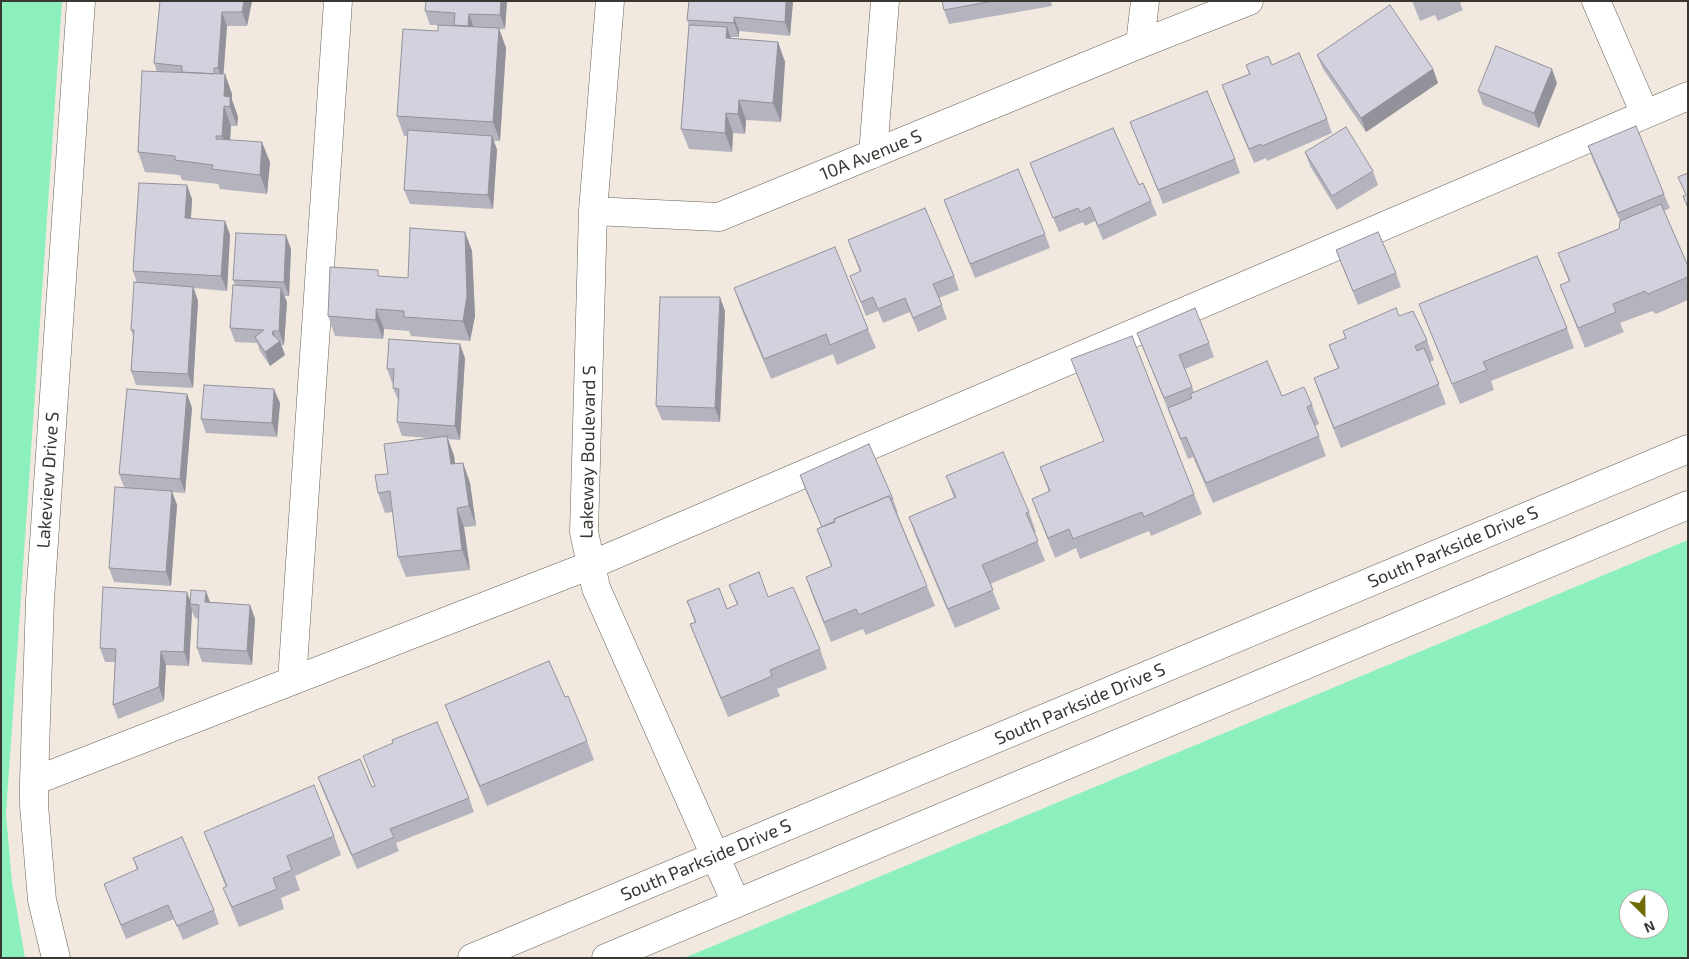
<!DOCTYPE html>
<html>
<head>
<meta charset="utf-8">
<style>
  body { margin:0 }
  #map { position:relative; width:1689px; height:959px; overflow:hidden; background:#f1e9df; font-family:"Exo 2",sans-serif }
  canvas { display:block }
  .frame { position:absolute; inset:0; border:2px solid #3a3733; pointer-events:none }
  .north { position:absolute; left:1619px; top:889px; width:50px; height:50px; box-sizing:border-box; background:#fff; border:1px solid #b0afad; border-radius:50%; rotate:157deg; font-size:14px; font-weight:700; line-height:20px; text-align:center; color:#3a3733 }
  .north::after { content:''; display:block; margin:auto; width:18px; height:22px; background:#6f6b07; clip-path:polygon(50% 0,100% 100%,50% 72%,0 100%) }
</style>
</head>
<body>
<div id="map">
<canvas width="1689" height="959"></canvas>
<div class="frame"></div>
<div class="north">N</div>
</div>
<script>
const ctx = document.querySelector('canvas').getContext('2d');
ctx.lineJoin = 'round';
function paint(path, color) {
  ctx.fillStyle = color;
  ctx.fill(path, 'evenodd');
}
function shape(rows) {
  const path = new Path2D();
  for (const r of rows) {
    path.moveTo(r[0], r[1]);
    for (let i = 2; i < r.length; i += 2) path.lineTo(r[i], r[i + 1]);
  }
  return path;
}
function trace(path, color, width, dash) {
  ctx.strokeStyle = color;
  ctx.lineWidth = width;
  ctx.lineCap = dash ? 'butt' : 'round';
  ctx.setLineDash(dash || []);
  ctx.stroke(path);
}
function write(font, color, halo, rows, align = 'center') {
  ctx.font = font + ' "Exo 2",sans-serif';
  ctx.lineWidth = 4;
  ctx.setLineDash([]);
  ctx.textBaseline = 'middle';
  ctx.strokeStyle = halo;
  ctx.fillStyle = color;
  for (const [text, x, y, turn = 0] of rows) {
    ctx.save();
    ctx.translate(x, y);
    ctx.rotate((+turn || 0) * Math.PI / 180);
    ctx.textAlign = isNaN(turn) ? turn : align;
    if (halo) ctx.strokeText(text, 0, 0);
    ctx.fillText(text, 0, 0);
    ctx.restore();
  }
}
const green = shape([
  [1,1,62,1,6,814,12,882,25,958,1,958],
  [1688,540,1688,958,684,958],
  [1629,899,1659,899,1659,929,1629,929]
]);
const minor = shape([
  [610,1,593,211,584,532,596,588,736,903],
  [1596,1,1645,114],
  [1140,44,1145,1],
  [873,154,885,1],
  [593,211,719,217,1140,44,1249,1],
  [292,681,338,1],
  [34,781,591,565,1688,96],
  [56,958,42,900,34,805,34,781,40,600,81,1]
]);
const major = shape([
  [472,958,1688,449],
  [606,958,1688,505]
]);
const wall = shape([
  [160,1,252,1,247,26,227,26,223,74,225,74,232,94,232,100,238,117,237,126,231,126,230,140,270,162,267,194,220,189,218,184,182,180,180,175,145,172,138,152,157,72,154,63],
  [426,1,507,1,505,29,499,29,506,48,500,141,494,141,497,150,493,209,410,204,404,190,408,136,404,136,397,116,438,31,438,25,430,25,425,11],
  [689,1,793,1,790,36,739,31,739,37,731,37,731,38,778,42,785,62,781,122,746,120,745,134,733,133,732,152,689,149,681,129,689,25,687,20],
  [942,1,1051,1,1052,6,949,24,944,10],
  [1412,1,1465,1,1460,3,1463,10,1438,21,1435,15,1420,21],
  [1317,55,1433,69,1438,83,1366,132,1323,69],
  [1246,65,1272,65,1327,119,1332,133,1267,161,1266,158,1254,163,1227,99,1222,85,1249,74],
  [1557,83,1539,128,1483,105,1478,91],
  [1130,122,1235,159,1240,173,1163,204],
  [1588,146,1664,194,1670,208,1664,211,1688,266,1688,300,1656,314,1652,311,1620,323,1624,332,1585,348,1560,285,1569,282,1558,253,1619,229,1620,221,1593,160],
  [1305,152,1373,171,1378,185,1337,210,1310,166],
  [1030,163,1139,185,1151,201,1157,215,1103,240,1095,221,1085,226,1083,222,1059,232],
  [192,199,191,219,225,221,230,235,227,291,194,288,198,301,193,388,136,385,131,371,133,336,131,330,137,283,133,271],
  [944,200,1045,234,1050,248,975,278],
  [465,232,472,251,475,316,470,341,411,336,409,331,384,329,383,339,335,336,328,316,381,276,408,278],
  [848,240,954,276,959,290,939,298,947,319,918,332,910,312,883,323,878,311,866,316,850,276,860,272],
  [291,249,289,296,284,296,287,302,284,345,281,345,285,355,270,366,260,351,257,343,235,342,230,328,235,285,233,280],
  [1336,250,1396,273,1401,287,1358,305],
  [734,288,868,329,876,348,837,365,833,354,771,379,741,308],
  [1419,304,1567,328,1574,348,1491,381,1494,390,1460,404,1427,324],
  [725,311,720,422,662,420,656,406],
  [1399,316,1427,340,1434,360,1430,362,1446,404,1341,448,1321,398,1314,378,1338,369,1329,345,1345,338,1343,331],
  [1137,333,1209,343,1214,357,1185,369,1194,392,1282,396,1312,405,1319,424,1315,426,1326,456,1213,503,1193,457,1188,459],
  [465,358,460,440,448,439,454,456,455,464,463,463,470,483,476,526,464,527,470,570,406,577,398,557,393,512,385,513,378,493,388,474,430,438,402,436,397,422,399,402,393,388,394,383,392,383,387,369],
  [1071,359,1194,494,1202,514,1151,536,1149,531,1080,559,1076,548,1055,558,1032,499,1049,492,1040,467,1104,441],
  [187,394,192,408,185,493,172,492,177,505,171,586,114,582,109,568,124,487,119,474],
  [280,403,277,437,206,433,201,419],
  [800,475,893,499,898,513,897,513,927,586,935,606,866,635,863,629,831,642,813,597,806,577,831,566,817,529,822,527,805,489],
  [946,476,1029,512,1036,532,1034,533,1045,561,990,584,1000,609,955,628,916,537,909,517,954,498],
  [729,585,768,597,820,649,827,669,777,689,780,696,728,717,698,644,690,624,695,623,687,601,727,609,737,605],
  [190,600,210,602,250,605,255,619,252,665,202,662,197,648,198,619,195,618,192,611,189,666,166,665,164,701,118,719,113,705,115,662,105,662,100,648],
  [565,697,587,741,594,760,487,806,453,725,445,705],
  [363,756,469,798,474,812,396,843,399,851,357,869,323,791,318,777,372,787,375,786],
  [204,832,334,836,341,855,295,876,300,890,281,898,284,909,239,927,223,888,226,887],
  [133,858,214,910,219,924,183,940,174,919,126,939,104,884,137,870]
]);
const shadedWall = shape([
  [244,1,252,1,247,26,242,12],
  [501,1,507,1,505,29,500,15],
  [786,1,793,1,790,36,785,22],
  [222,12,227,26,223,82,218,68],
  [469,14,474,28,468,28],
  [734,17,739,31,739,37,734,23],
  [727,27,734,47,726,38],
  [499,28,506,48,500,141,493,122],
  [778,42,785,62,781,122,773,103],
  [1433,69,1438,83,1366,132,1361,118],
  [1552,69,1557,83,1539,128,1534,113],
  [225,74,232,94,232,100,238,117,237,126,230,107,224,96],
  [739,100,746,120,745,134,738,114],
  [224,106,231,126,229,156,222,136],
  [726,113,733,133,732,152,725,133],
  [492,136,497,150,493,209,488,195],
  [262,142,270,162,267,194,260,175],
  [187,185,192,199,190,232,185,218],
  [225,221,230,235,227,291,221,276],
  [465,232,472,251,475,316,470,341,463,321],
  [286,235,291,249,289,296,284,282],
  [193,287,198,301,193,388,188,374],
  [281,288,287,302,284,345,279,331],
  [720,297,725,311,720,422,715,408],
  [376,309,384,329,383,339,376,320],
  [273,331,277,343,280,341,285,355,270,366,265,352],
  [460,344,465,358,460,440,455,426],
  [274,389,280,403,277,437,272,423],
  [187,394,192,408,185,493,180,479],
  [447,436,454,456,458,484,451,464],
  [463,463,470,483,476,526,469,506],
  [172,491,177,505,171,586,166,572],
  [457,508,464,527,470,570,462,550],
  [206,591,211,605,205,602],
  [187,592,192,605,190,604,192,611,189,666,184,652],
  [250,605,255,619,252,665,247,651],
  [161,651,166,665,164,701,159,687]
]);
const building = shape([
  [160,1,244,1,242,12,222,12,218,68,214,68,214,74,182,72,182,66,154,63,160,1],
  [426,1,501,1,500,15,469,14,468,26,454,25,455,13,425,11,426,1],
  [689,1,786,1,785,22,734,17,734,23,687,20,689,1],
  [942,1,993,1,944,10,942,1],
  [1390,5,1433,69,1361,118,1317,55,1390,5],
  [438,25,499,28,493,122,397,116,403,29,438,31,438,25],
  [689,25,727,27,726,38,778,42,773,103,739,100,738,114,726,113,725,133,681,129,689,25],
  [1496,46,1552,69,1534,113,1478,91,1496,46],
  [1299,53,1327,119,1262,146,1261,144,1249,149,1222,85,1250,74,1246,65,1268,56,1272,65,1299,53],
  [142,71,225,74,224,96,230,97,230,107,224,106,222,136,216,136,216,139,262,142,260,175,212,169,213,165,175,160,175,156,138,152,142,71],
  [1207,91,1235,159,1158,190,1130,122,1207,91],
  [1636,126,1664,194,1618,213,1588,146,1636,126],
  [1346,127,1373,171,1332,196,1305,152,1346,127],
  [1113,128,1139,185,1143,183,1151,201,1098,226,1090,207,1080,212,1078,208,1053,218,1030,163,1113,128],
  [408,130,492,136,488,195,404,190,408,130],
  [1018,169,1045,234,970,264,944,200,1018,169],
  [1688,173,1688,208,1683,196,1686,195,1678,177,1688,173],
  [139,183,187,185,185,218,225,221,221,276,133,271,139,183],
  [1661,204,1688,266,1688,277,1648,294,1645,291,1613,304,1616,312,1578,328,1560,285,1570,281,1558,253,1619,229,1620,221,1661,204],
  [925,208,954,276,933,284,942,305,913,318,905,298,878,309,873,297,861,302,850,276,861,271,848,240,925,208],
  [410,228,465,232,467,296,463,321,404,317,404,311,376,309,376,320,328,316,330,267,378,270,378,276,408,278,410,228],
  [1378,232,1396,273,1353,291,1336,250,1378,232],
  [236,233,286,235,284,282,233,280,236,233],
  [835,247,868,329,830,345,826,334,764,359,734,288,835,247],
  [1537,256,1567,328,1483,362,1487,370,1452,384,1419,304,1537,256],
  [134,282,193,287,188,374,131,371,134,330,131,330,134,282],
  [233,285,281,288,279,331,273,331,272,334,280,341,265,352,255,337,264,330,230,328,233,285],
  [660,297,720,297,715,408,656,406,660,297],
  [1195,308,1209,343,1179,355,1192,387,1164,398,1137,333,1195,308],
  [1396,308,1399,316,1413,311,1427,340,1415,346,1417,351,1424,348,1439,384,1334,428,1314,378,1339,368,1329,345,1346,338,1343,331,1396,308],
  [1132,336,1194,494,1144,517,1142,512,1073,539,1069,529,1048,538,1032,499,1050,491,1040,467,1104,441,1071,359,1132,336],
  [389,339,460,344,455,426,397,422,399,389,393,388,394,369,387,369,389,339],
  [1267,361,1282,396,1304,387,1312,405,1307,407,1319,436,1206,483,1186,437,1181,439,1168,408,1192,398,1190,394,1267,361],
  [204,385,274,389,272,423,201,419,204,385],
  [127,389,187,394,180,479,119,474,127,389],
  [447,436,451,464,463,463,469,506,457,508,462,550,398,557,390,491,378,493,375,475,388,474,384,444,447,436],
  [869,444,893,499,891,499,889,496,834,519,835,522,822,527,800,475,869,444],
  [1003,452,1029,512,1026,513,1038,541,982,565,993,590,948,609,909,517,956,497,946,476,1003,452],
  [115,487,172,491,166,572,109,568,115,487],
  [889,496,927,586,859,615,856,609,824,622,806,577,832,566,817,529,835,521,834,519,889,496],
  [759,572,768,597,793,587,820,649,770,670,772,676,721,698,690,624,696,622,687,601,719,588,727,609,738,604,729,585,759,572],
  [103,587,187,592,184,652,161,651,159,687,113,705,116,649,100,648,103,587],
  [191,590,206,591,205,602,250,605,247,651,197,648,199,605,190,604,191,590],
  [549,661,565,697,568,696,587,741,480,786,445,705,549,661],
  [437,722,469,798,390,829,394,837,352,855,318,777,360,759,372,787,375,786,363,756,393,743,392,740,437,722],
  [314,785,334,836,287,856,292,870,273,878,277,889,232,907,223,888,227,886,204,832,314,785],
  [182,837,214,910,177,926,168,905,121,925,104,884,138,869,133,858,182,837]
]);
const streetNames = [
  ["10A Avenue S",871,155,-22],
  ["Lakeway Boulevard S",588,452,-89],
  ["Lakeview Drive S",48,480,-86],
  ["South Parkside Drive S",1453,547,-23],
  ["South Parkside Drive S",1080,704,-23],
  ["South Parkside Drive S",706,860,-23]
];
paint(green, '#8cf0bc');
trace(minor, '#686158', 29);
trace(major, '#686158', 29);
trace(minor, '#fff', 28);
trace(major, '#fff', 28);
paint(wall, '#b5b4be');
paint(shadedWall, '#93929b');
paint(building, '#d2d1dd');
trace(building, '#93929b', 1);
write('18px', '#3a3733', '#fff', streetNames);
</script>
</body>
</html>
